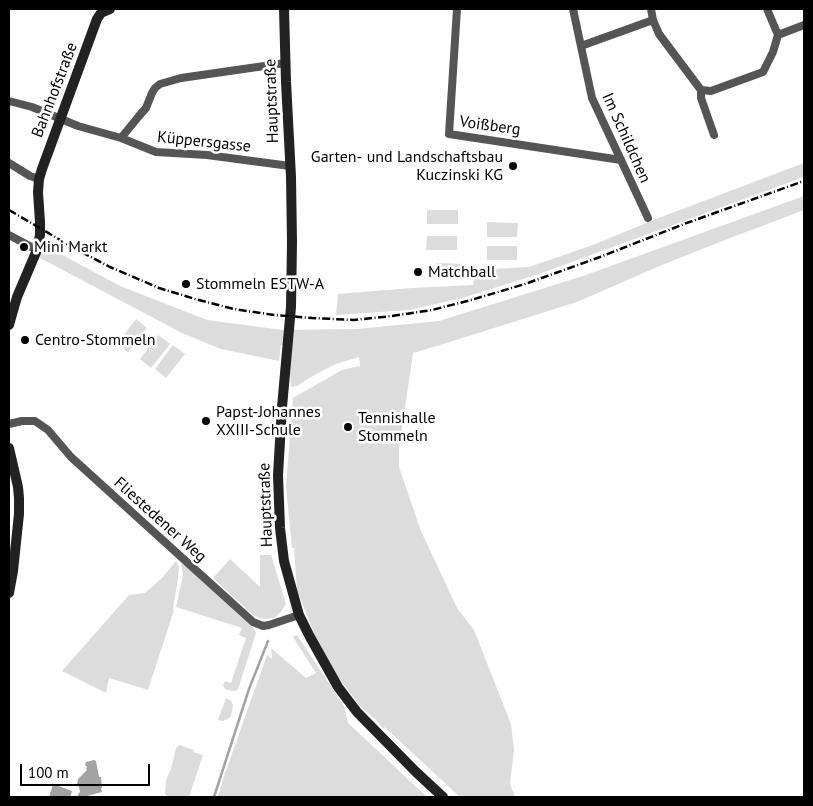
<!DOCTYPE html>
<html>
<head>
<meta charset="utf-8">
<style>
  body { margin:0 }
  #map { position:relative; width:813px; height:806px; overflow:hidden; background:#fff; font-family:"PT Sans",sans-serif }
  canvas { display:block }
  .frame { position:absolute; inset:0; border:10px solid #000; pointer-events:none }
  .scale { position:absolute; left:20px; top:764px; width:130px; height:22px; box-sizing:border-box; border:2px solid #000; border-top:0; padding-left:6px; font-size:15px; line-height:18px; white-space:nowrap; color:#000; -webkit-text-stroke:4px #fff; paint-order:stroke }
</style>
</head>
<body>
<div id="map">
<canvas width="813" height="806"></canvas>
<div class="frame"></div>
<div class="scale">100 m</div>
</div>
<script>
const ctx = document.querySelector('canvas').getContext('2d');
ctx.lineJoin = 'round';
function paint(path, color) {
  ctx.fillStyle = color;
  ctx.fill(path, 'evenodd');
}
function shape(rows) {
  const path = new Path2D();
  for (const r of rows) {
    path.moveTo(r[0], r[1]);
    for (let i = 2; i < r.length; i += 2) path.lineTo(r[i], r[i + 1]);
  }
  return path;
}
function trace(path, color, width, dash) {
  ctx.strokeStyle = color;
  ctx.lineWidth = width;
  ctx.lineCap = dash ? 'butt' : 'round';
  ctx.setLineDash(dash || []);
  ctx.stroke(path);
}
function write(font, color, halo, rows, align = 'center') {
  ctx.font = font + ' "PT Sans",sans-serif';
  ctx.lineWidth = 5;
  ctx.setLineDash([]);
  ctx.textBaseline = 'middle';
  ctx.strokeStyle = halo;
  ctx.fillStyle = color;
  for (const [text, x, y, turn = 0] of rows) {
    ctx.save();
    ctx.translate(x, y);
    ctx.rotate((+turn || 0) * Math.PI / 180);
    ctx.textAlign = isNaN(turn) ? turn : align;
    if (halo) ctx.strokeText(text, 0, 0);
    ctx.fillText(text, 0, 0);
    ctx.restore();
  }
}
const green = shape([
  [804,163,804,177,539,274,462,298,409,310,336,315,338,294,412,288,473,285,476,270,529,267,593,245,656,219],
  [804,196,804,210,725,240,657,267,577,302,440,345,413,353,399,449,399,467,421,531,457,608,474,630,511,724,514,750,510,784,515,797,460,797,392,734,384,727,383,729,376,720,361,707,338,677,316,638,297,590,294,548,292,548,286,487,293,398,342,370,360,366,359,357,336,364,316,374,297,386,291,387,290,374,292,346,281,345,279,361,221,349,182,333,40,258,42,244,120,286,207,320,283,330,357,329,439,321,583,276],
  [427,210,458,210,458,224,427,224],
  [487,222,518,223,517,237,487,237],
  [427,236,457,236,457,250,426,250],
  [487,246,517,246,517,260,487,260],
  [436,263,466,264,466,278,435,278],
  [136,319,147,328,128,352,117,344],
  [158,335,170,344,151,368,140,359],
  [173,345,185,354,166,378,155,369],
  [260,555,271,555,286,604,280,613,274,618,266,619,259,618,252,614,213,578,230,559,260,587],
  [176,561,179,566,178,578,173,609,174,610,148,690,109,678,106,693,62,671,129,595,145,593,162,578],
  [183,563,254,629,256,633,239,686,238,689,235,691,227,690,225,689,223,685,225,681,231,683,246,638,239,635,242,628,176,607,183,575,181,565],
  [297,635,344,706,348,723,427,797,218,797,223,779,267,655,272,659,271,648,306,678,316,673,293,637],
  [226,698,231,701,233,705,231,716,228,719,223,721,218,720],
  [179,745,194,750,193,752,203,755,189,797,166,797,166,794,165,794,166,780,171,769,176,748]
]);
const water = shape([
  [94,760,96,761,99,777,101,777,102,788,101,788,102,792,87,796,87,797,77,797,79,793,80,792,79,787,77,784,78,779,87,770,86,769,87,767,85,765,86,762],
  [53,784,72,791,70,797,49,797]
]);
const stream = shape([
  [214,797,249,689,268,641]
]);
const street = shape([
  [457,9,449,134,621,160],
  [573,9,592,98,648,218],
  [651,9,653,20,659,34,701,90,701,98,714,135],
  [778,35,804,25],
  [581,46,653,20],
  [701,90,711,91,763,72,773,52,778,35,767,9],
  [9,101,32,107,78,126,121,138,156,152,207,155,290,166],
  [121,138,139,116,146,108,152,93,155,88,160,84,181,78,285,63],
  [9,163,30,176,39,179],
  [9,235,37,250],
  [9,424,22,421,35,421,48,430,71,457,253,622,263,626,269,625,299,615]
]);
const secondary = shape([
  [284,9,286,82,291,177,292,242,291,307,282,407,278,475,280,528,284,561,299,615,310,637,338,687,357,712,416,772,443,797],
  [9,325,17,297,37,250,40,235,40,222,38,192,39,179,42,169,97,19,101,13,110,9],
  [9,448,18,487,19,498,19,514,13,571,9,593]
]);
const rail = shape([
  [9,210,74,248,110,267,159,288,195,299,234,309,274,315,312,318,354,320,392,316,432,310,471,300,525,284,600,257,684,224,804,181]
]);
const markers = [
  [513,166,5,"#000"],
  [24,247,5,"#000"],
  [418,272,5,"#000"],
  [186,284,5,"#000"],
  [25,340,5,"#000"],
  [206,421,5,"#000"],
  [348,427,5,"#000"]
];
const streetNames = [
  ["Bahnhofstraße",55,90,-69],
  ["Hauptstraße",272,101,-92],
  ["Voißberg",490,126,8],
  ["Im Schildchen",626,138,66],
  ["Küppersgasse",204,142,6],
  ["Hauptstraße",266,505,-92],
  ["Fliestedener Weg",160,520,42]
];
const poiNames = [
  ["Garten- und Landschaftsbau",503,157,"right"],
  ["Kuczinski KG",503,175,"right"],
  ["Mini Markt",34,247],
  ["Matchball",428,272],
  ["Stommeln ESTW-A",196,284],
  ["Centro-Stommeln",35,340],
  ["Papst-Johannes",216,412],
  ["XXIII-Schule",216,430],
  ["Tennishalle",358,418],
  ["Stommeln",358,436]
];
paint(green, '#dcdcdc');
paint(water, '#a3a3a3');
trace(stream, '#a3a3a3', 2.5);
trace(street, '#555', 8);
trace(secondary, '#222', 10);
trace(rail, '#000', 2.5, [8, 2.5, 1, 2.5]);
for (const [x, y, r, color] of markers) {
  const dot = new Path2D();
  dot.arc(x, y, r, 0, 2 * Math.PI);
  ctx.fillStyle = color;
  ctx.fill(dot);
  trace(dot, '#fff', 2);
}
write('16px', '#000', '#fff', streetNames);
write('16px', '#000', '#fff', poiNames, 'left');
</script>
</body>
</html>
